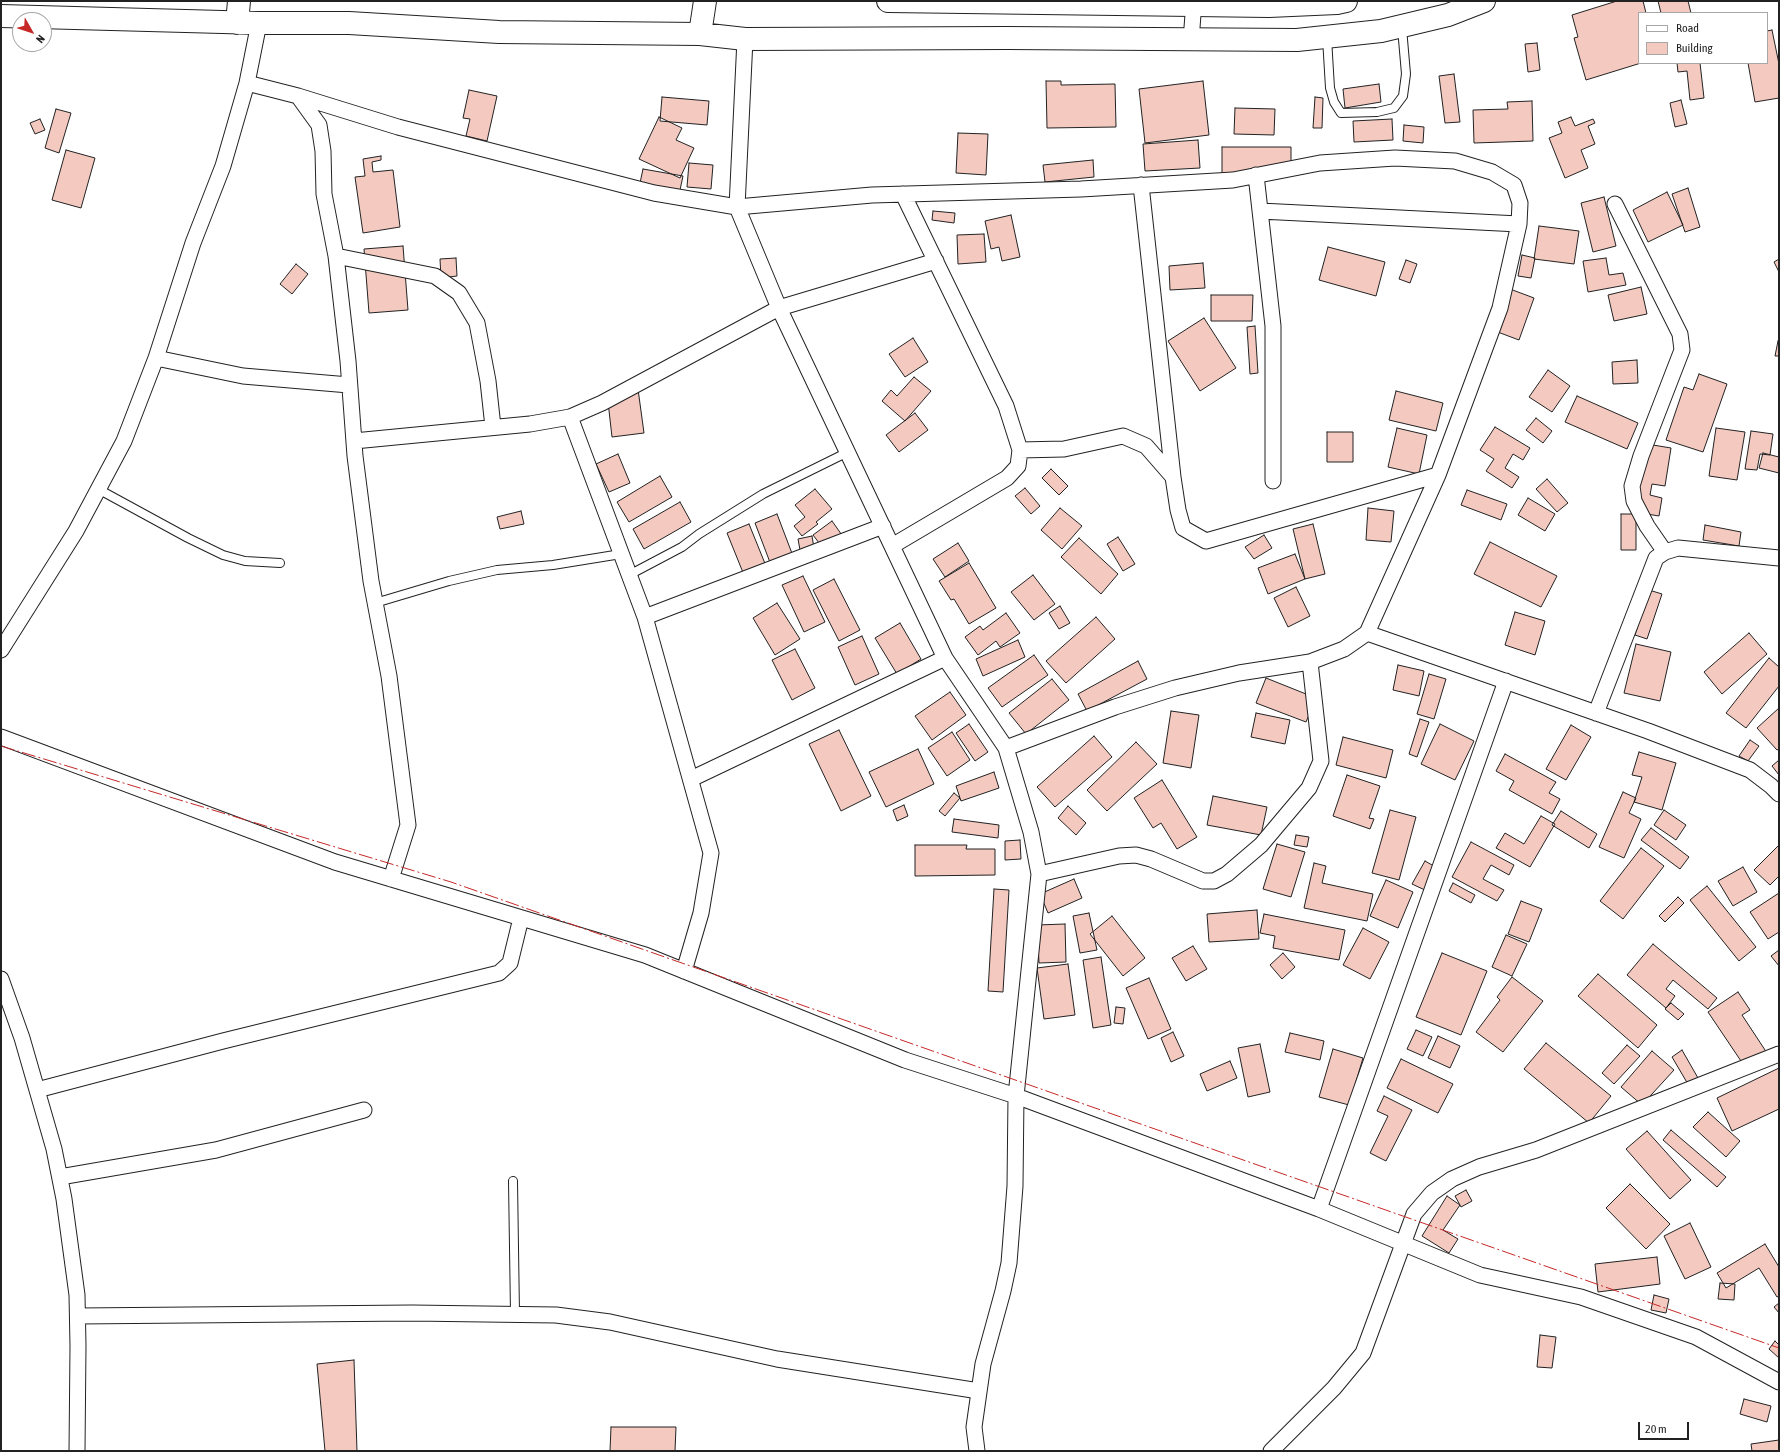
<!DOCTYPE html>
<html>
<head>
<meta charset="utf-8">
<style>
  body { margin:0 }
  #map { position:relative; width:1780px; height:1452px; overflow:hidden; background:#fff; font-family:"Asap Condensed",sans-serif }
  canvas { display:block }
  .frame { position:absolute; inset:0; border:2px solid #222; pointer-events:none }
  .legend { position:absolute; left:1638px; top:12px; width:130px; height:52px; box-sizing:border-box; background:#fff; border:1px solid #a7a7a7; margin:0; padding:5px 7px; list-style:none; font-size:12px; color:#222 }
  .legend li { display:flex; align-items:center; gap:8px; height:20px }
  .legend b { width:20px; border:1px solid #a7a7a7 }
  .north { position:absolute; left:12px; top:12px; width:40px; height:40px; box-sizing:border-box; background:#fff; border:1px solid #a7a7a7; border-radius:50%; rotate:129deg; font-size:11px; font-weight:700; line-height:16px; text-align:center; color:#222 }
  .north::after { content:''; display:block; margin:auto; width:14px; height:18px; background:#c62828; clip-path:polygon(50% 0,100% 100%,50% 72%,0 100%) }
  .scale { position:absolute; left:1638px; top:1422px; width:51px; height:18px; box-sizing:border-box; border:2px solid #222; border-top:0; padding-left:5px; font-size:12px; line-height:14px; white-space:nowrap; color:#222; -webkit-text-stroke:3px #fff; paint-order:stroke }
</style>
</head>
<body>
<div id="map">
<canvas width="1780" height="1452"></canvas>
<div class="frame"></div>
<ul class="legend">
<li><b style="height:5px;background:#fff"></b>Road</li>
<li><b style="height:11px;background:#f3c9c0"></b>Building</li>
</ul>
<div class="north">N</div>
<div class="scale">20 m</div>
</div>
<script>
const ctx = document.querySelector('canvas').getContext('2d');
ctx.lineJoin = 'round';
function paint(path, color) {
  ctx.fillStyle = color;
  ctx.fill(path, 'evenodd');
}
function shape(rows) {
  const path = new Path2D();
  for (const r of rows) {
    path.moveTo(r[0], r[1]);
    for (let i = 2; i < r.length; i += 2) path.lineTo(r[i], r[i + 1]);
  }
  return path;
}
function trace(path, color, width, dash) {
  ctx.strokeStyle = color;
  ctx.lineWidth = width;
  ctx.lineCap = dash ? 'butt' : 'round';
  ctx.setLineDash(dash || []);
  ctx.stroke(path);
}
const building = shape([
  [1617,1,1643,1,1646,13,1639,13,1639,63,1641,63,1586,80,1574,38,1578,37,1572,15,1617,1],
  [1658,1,1688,1,1691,13,1661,13,1658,1],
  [1772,30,1779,64,1779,98,1755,102,1748,63,1767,63,1767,31,1772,30],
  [1537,43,1540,70,1528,72,1525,44,1537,43],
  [1677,63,1700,63,1704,98,1690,100,1687,71,1678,72,1677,63],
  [1454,74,1460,122,1445,123,1439,76,1454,74],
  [1046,81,1061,81,1061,85,1115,84,1116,127,1047,128,1046,81],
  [1203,81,1209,135,1145,143,1139,89,1203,81],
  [1379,84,1381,102,1345,108,1343,89,1379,84],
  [469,90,497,96,487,141,466,136,470,119,463,118,469,90],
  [662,97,709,101,707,125,660,121,662,97],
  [1315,97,1323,98,1322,128,1313,128,1315,97],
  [1681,100,1687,124,1675,127,1670,103,1681,100],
  [1532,101,1533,141,1474,143,1473,110,1508,109,1507,102,1532,101],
  [1235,108,1275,109,1274,135,1234,134,1235,108],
  [56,109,71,113,59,153,45,148,56,109],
  [659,117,682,128,676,140,694,148,680,178,639,159,659,117],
  [1571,117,1575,126,1593,119,1595,123,1588,126,1595,144,1581,150,1588,168,1565,178,1549,138,1562,133,1558,122,1571,117],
  [40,119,45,130,35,134,30,123,40,119],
  [1392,119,1393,140,1354,142,1353,121,1392,119],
  [1404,125,1424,127,1423,143,1403,141,1404,125],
  [958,133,988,134,986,175,956,173,958,133],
  [1198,140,1200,168,1145,171,1143,144,1198,140],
  [1222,147,1291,147,1291,174,1222,174,1222,147],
  [66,150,95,158,81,208,52,200,66,150],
  [381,156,381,160,372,162,373,172,393,170,400,227,363,233,355,177,365,176,363,159,381,156],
  [1093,160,1094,177,1045,182,1043,165,1093,160],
  [689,163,713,165,711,189,687,187,689,163],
  [643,169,683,176,680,190,640,183,643,169],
  [1688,188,1700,227,1685,232,1672,194,1688,188],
  [1667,192,1683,225,1648,242,1633,210,1667,192],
  [1604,197,1616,246,1593,252,1581,203,1604,197],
  [933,211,955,213,954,223,932,220,933,211],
  [1011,215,1020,257,1002,261,999,247,991,249,985,221,1011,215],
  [1539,226,1579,231,1574,264,1534,259,1539,226],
  [984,234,986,262,958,264,957,235,984,234],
  [403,246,408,310,369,313,364,249,403,246],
  [1328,247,1385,262,1376,296,1319,280,1328,247],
  [1522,255,1535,258,1531,278,1518,276,1522,255],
  [456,258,457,276,441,278,440,259,456,258],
  [1606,258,1609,275,1623,273,1626,285,1588,292,1583,261,1606,258],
  [1779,259,1779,272,1774,262,1779,259],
  [1406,260,1417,264,1410,283,1399,279,1406,260],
  [1203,263,1205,288,1170,290,1169,266,1203,263],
  [296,264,308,274,292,294,280,284,296,264],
  [1641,287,1647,314,1614,321,1608,295,1641,287],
  [1510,289,1534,298,1519,340,1495,331,1510,289],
  [1211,295,1253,295,1252,321,1211,321,1211,295],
  [1204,318,1236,368,1200,391,1168,341,1204,318],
  [1255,326,1258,373,1250,374,1247,327,1255,326],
  [913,338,928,362,905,377,889,354,913,338],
  [1778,341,1779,341,1779,356,1775,356,1778,341],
  [1637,360,1638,383,1613,384,1612,362,1637,360],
  [1548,370,1570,386,1552,412,1529,397,1548,370],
  [1699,374,1727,384,1703,452,1666,440,1684,387,1693,390,1699,374],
  [914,377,931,391,905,421,882,401,891,390,897,396,914,377],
  [638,389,644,433,612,437,607,393,638,389],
  [1396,391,1443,403,1436,431,1389,420,1396,391],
  [1577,396,1638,423,1627,449,1565,422,1577,396],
  [915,413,928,430,899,452,886,435,915,413],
  [1536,418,1552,431,1543,443,1526,430,1536,418],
  [1495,427,1530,448,1523,460,1513,454,1505,468,1519,477,1512,488,1486,471,1494,459,1480,450,1495,427],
  [1397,428,1427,435,1419,474,1388,467,1397,428],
  [1716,428,1745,432,1737,480,1709,476,1716,428],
  [1751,431,1773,434,1770,455,1760,454,1757,470,1745,469,1751,431],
  [1327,432,1353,432,1353,462,1327,462,1327,432],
  [1647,444,1671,448,1665,486,1652,484,1650,495,1662,498,1659,516,1635,512,1647,444],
  [1763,453,1779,457,1779,473,1759,468,1763,453],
  [618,454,630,483,609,492,596,464,618,454],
  [1051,469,1068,486,1059,495,1042,478,1051,469],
  [660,476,672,497,629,522,617,502,660,476],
  [1547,479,1568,503,1557,512,1536,489,1547,479],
  [1025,488,1040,506,1031,514,1015,496,1025,488],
  [815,489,832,509,816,522,818,524,802,536,794,526,805,517,795,505,815,489],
  [1467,490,1507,504,1501,520,1461,505,1467,490],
  [1528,498,1555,514,1545,531,1518,515,1528,498],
  [680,502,691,522,644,549,633,529,680,502],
  [1060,508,1082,526,1062,549,1041,530,1060,508],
  [1368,508,1394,511,1391,542,1366,540,1368,508],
  [521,511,524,524,500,529,497,517,521,511],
  [777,514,793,556,771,565,755,523,777,514],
  [1621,514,1636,514,1636,550,1621,550,1621,514],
  [832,521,844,538,826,552,813,535,832,521],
  [749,524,766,566,744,575,727,533,749,524],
  [1313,524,1325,574,1305,579,1293,529,1313,524],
  [1705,525,1741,532,1739,546,1703,540,1705,525],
  [1264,535,1272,548,1254,559,1245,547,1264,535],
  [812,536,814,548,800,550,798,539,812,536],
  [1118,537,1135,564,1123,571,1107,544,1118,537],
  [1079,538,1118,574,1101,594,1061,557,1079,538],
  [1490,542,1557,576,1541,607,1474,574,1490,542],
  [958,543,969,561,945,577,933,559,958,543],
  [1295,554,1305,579,1268,594,1258,568,1295,554],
  [969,563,996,608,969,624,954,599,951,600,939,581,969,563],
  [1033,575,1055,604,1034,620,1011,592,1033,575],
  [803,576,825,622,804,632,782,585,803,576],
  [834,579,860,630,839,641,813,590,834,579],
  [1296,587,1310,616,1288,627,1274,598,1296,587],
  [1649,590,1662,594,1647,639,1635,635,1649,590],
  [777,603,800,639,775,655,753,618,777,603],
  [1060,606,1070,623,1059,629,1049,613,1060,606],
  [1515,612,1545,621,1535,655,1505,645,1515,612],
  [1006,613,1020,633,1000,647,996,641,978,655,965,637,980,626,983,630,1006,613],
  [1096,617,1115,639,1066,683,1046,661,1096,617],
  [900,623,921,659,897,674,875,638,900,623],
  [1749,633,1767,654,1722,694,1704,672,1749,633],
  [862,636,879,674,855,685,838,647,862,636],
  [1018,640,1025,657,983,676,976,659,1018,640],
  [1636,644,1671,652,1660,701,1624,693,1636,644],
  [795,649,815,688,792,700,772,660,795,649],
  [1034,655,1048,675,1002,707,988,688,1034,655],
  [1769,658,1779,667,1779,686,1746,728,1726,713,1769,658],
  [1138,661,1147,679,1087,711,1078,694,1138,661],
  [1398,665,1424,671,1419,696,1393,690,1398,665],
  [1429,674,1446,679,1434,719,1417,714,1429,674],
  [1266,678,1316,698,1306,722,1256,703,1266,678],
  [1052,679,1069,700,1026,734,1009,713,1052,679],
  [950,692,966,715,932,740,915,716,950,692],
  [1779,708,1779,749,1777,750,1757,728,1779,708],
  [1171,711,1199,715,1191,768,1163,763,1171,711],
  [1256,713,1290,720,1285,744,1251,737,1256,713],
  [1420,719,1429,722,1417,757,1409,754,1420,719],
  [969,724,988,752,975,761,956,733,969,724],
  [1440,724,1474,741,1455,780,1421,764,1440,724],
  [1571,725,1591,737,1566,780,1546,769,1571,725],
  [839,730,871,796,841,811,809,744,839,730],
  [952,732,970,760,947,776,928,748,952,732],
  [1094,736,1112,757,1055,807,1037,787,1094,736],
  [1343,737,1393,750,1386,778,1336,765,1343,737],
  [1750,740,1759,746,1748,761,1739,756,1750,740],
  [1136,742,1157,764,1107,811,1087,790,1136,742],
  [918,749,934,784,886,807,869,772,918,749],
  [1639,752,1676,763,1662,810,1634,802,1642,777,1632,775,1639,752],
  [1505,754,1556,782,1549,793,1560,799,1552,814,1509,790,1514,781,1496,771,1505,754],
  [1779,760,1779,775,1772,766,1779,760],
  [994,772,999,788,961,801,956,786,994,772],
  [1347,775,1380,786,1369,818,1374,819,1370,829,1333,816,1347,775],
  [1162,780,1197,837,1177,849,1161,823,1153,828,1134,798,1162,780],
  [1623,792,1636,798,1629,813,1641,819,1624,858,1599,847,1623,792],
  [954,793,960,798,945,816,939,811,954,793],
  [1213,796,1267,807,1261,835,1207,825,1213,796],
  [904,805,908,816,897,821,893,810,904,805],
  [1068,806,1086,823,1076,835,1058,818,1068,806],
  [1390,810,1416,817,1399,880,1372,873,1390,810],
  [1664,810,1686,825,1676,840,1654,825,1664,810],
  [1561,811,1597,834,1589,848,1552,825,1561,811],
  [1541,816,1555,824,1530,867,1496,848,1505,833,1524,844,1541,816],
  [954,819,999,825,998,838,952,832,954,819],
  [1651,828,1689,857,1680,869,1641,840,1651,828],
  [1296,835,1309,837,1307,847,1294,845,1296,835],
  [1020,840,1021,859,1005,860,1005,841,1020,840],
  [1471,842,1514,865,1509,875,1491,865,1483,879,1504,890,1497,901,1452,877,1471,842],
  [1277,844,1305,852,1291,897,1263,889,1277,844],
  [915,845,967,845,966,849,995,849,995,875,915,876,915,845],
  [1779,845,1779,876,1770,885,1754,870,1779,845],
  [1641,848,1664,866,1623,919,1600,901,1641,848],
  [1425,861,1439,869,1427,891,1412,884,1425,861],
  [1314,863,1326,866,1322,883,1373,894,1367,921,1304,908,1314,863],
  [1743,867,1757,892,1733,906,1718,881,1743,867],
  [1074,879,1082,898,1048,913,1040,894,1074,879],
  [1386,880,1413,892,1398,928,1370,916,1386,880],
  [1453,883,1475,895,1471,903,1449,891,1453,883],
  [1707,886,1756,947,1739,961,1690,900,1707,886],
  [994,889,1009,890,1003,992,988,991,994,889],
  [1779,893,1779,932,1768,939,1750,912,1779,893],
  [1678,897,1684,903,1665,922,1659,916,1678,897],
  [1521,901,1542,909,1529,942,1508,934,1521,901],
  [1257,910,1259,939,1209,942,1207,914,1257,910],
  [1089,913,1097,950,1080,953,1073,916,1089,913],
  [1264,914,1345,930,1339,960,1273,948,1275,936,1260,933,1264,914],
  [1112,916,1145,958,1123,976,1090,934,1112,916],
  [1065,924,1066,962,1039,963,1037,925,1065,924],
  [1363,928,1389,942,1370,979,1343,965,1363,928],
  [1506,935,1527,944,1512,976,1492,967,1506,935],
  [1653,944,1717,998,1708,1009,1673,980,1666,989,1675,996,1666,1008,1627,975,1653,944],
  [1193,946,1207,969,1186,981,1172,958,1193,946],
  [1779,950,1779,966,1771,956,1779,950],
  [1283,953,1295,967,1282,979,1270,965,1283,953],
  [1442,953,1487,971,1461,1035,1416,1017,1442,953],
  [1101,957,1111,1025,1093,1028,1083,960,1101,957],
  [1068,964,1075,1015,1044,1019,1037,968,1068,964],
  [1598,974,1657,1025,1638,1048,1578,996,1598,974],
  [1512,977,1543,1001,1503,1052,1476,1032,1500,1000,1497,997,1512,977],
  [1149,978,1171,1029,1148,1039,1126,988,1149,978],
  [1738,992,1750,1010,1742,1015,1767,1053,1745,1067,1708,1012,1738,992],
  [1671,1003,1684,1014,1678,1020,1665,1009,1671,1003],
  [1116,1007,1125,1008,1123,1024,1114,1023,1116,1007],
  [1416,1030,1432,1037,1423,1056,1407,1049,1416,1030],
  [1173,1032,1184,1056,1171,1062,1161,1038,1173,1032],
  [1290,1033,1324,1041,1320,1060,1285,1052,1290,1033],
  [1438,1036,1460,1046,1450,1068,1428,1058,1438,1036],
  [1546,1043,1611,1096,1589,1123,1524,1069,1546,1043],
  [1260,1044,1270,1092,1248,1097,1238,1048,1260,1044],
  [1627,1045,1640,1056,1614,1084,1602,1073,1627,1045],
  [1333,1049,1363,1058,1349,1105,1319,1097,1333,1049],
  [1682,1050,1702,1085,1692,1091,1672,1057,1682,1050],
  [1652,1051,1674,1070,1642,1105,1621,1087,1652,1051],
  [1401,1059,1453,1084,1438,1113,1387,1088,1401,1059],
  [1230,1061,1237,1078,1207,1091,1200,1074,1230,1061],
  [1779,1068,1779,1109,1732,1131,1717,1098,1779,1068],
  [1384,1096,1412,1110,1386,1161,1370,1153,1388,1116,1377,1111,1384,1096],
  [1708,1112,1740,1141,1726,1157,1693,1127,1708,1112],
  [1671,1130,1726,1177,1717,1187,1663,1140,1671,1130],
  [1647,1131,1691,1180,1670,1199,1626,1149,1647,1131],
  [1630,1184,1670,1224,1646,1249,1606,1208,1630,1184],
  [1466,1190,1472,1201,1461,1207,1455,1196,1466,1190],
  [1447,1196,1460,1205,1443,1230,1458,1239,1449,1253,1422,1236,1447,1196],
  [1690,1223,1711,1267,1685,1279,1664,1236,1690,1223],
  [1765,1244,1779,1267,1779,1296,1777,1297,1759,1268,1726,1288,1717,1273,1765,1244],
  [1657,1257,1660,1284,1598,1292,1595,1264,1657,1257],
  [1720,1283,1735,1284,1734,1300,1718,1299,1720,1283],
  [1654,1295,1669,1299,1666,1313,1651,1310,1654,1295],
  [1779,1303,1779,1313,1774,1307,1779,1303],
  [1540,1335,1556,1337,1552,1368,1537,1367,1540,1335],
  [1775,1341,1779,1345,1779,1358,1769,1349,1775,1341],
  [354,1360,357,1451,325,1451,317,1364,354,1360],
  [1744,1399,1771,1406,1767,1422,1740,1414,1744,1399],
  [611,1427,676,1427,675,1451,610,1451,611,1427],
  [1779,1440,1779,1451,1752,1451,1751,1444,1779,1440]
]);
const lane = shape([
  [1327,38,1330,88,1334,102,1341,113,1377,112,1394,108,1403,96,1406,74,1402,28],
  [98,489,188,538,223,555,245,561,280,563],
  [629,575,682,547,699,534,763,494,848,452],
  [375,603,449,581,497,570,553,565,621,554],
  [513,1181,515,1314]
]);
const street = shape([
  [745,39,737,207,779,308,945,658,1006,748,1031,832,1039,874,1016,1096,1015,1186,1009,1263,1003,1291,983,1364,974,1427,977,1451],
  [1191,41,1194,1],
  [247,83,298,96,319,125,323,151,324,194,336,256,348,361,355,456,371,581,389,676,408,825,391,879],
  [298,96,398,127,654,193,737,207,872,195,1081,189,1233,180,1320,163,1395,158,1455,161,1492,172,1514,185,1520,203,1519,224,1500,308,1438,475,1367,633,1344,649,1310,662,1239,673,1175,688,1115,707,1006,748],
  [1256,175,1273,326,1273,481],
  [1141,185,1173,477],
  [1615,204,1680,334,1682,350,1641,456,1632,486,1634,501,1647,526,1665,552],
  [1260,211,1519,224],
  [336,256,435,276,459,293,477,323,488,381,493,427],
  [156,358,243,376,349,385],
  [570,417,645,617,711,853,701,913,684,971],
  [354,441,530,424,570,417,602,403,779,308,936,261],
  [1020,450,1064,449,1123,436,1146,446,1173,477,1178,510,1183,528,1206,541,1438,475],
  [892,546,1007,478,1018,466,1020,450,1006,406,903,194],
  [645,617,883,526],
  [1367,633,1648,731,1750,770,1771,786,1779,794],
  [1,650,76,531,124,441,156,358,193,243,223,166,247,83,259,23],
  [1596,713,1656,558,1665,552,1678,548,1779,558],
  [1,737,335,862,645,955,905,1060,1016,1096,1319,1209,1480,1275,1581,1297,1696,1337,1779,1382],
  [691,779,945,658],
  [1039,874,1119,856,1136,855,1151,859,1203,881,1214,881,1227,874,1261,845,1309,788,1321,761,1310,662],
  [1,979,22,1038,54,1149,64,1199,77,1295,78,1346,77,1451],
  [37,1090,223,1041,499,973,510,963,521,918],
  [60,1177,216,1150,364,1110],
  [1319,1209,1506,681],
  [78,1316,412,1313,556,1315,610,1322,777,1359,979,1391],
  [1271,1451,1334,1388,1363,1353,1414,1214,1432,1193,1452,1179,1479,1167,1536,1150,1779,1054]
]);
const primary = shape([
  [888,1,1269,6,1337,3,1346,1],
  [1,16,259,23,349,23,499,32,700,34,745,39,1007,38,1297,40,1381,31,1448,15,1484,1],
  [237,23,239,1],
  [700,34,705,1]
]);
const power = shape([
  [1,746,451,882,1779,1348]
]);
paint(building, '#f3c9c0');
trace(building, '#222', 1);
trace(lane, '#222', 10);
trace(street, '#222', 17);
trace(primary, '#222', 24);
trace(lane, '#fff', 8);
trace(street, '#fff', 15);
trace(primary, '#fff', 22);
trace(power, '#c62828', 1, [14, 3, 2, 3]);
</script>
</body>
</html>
